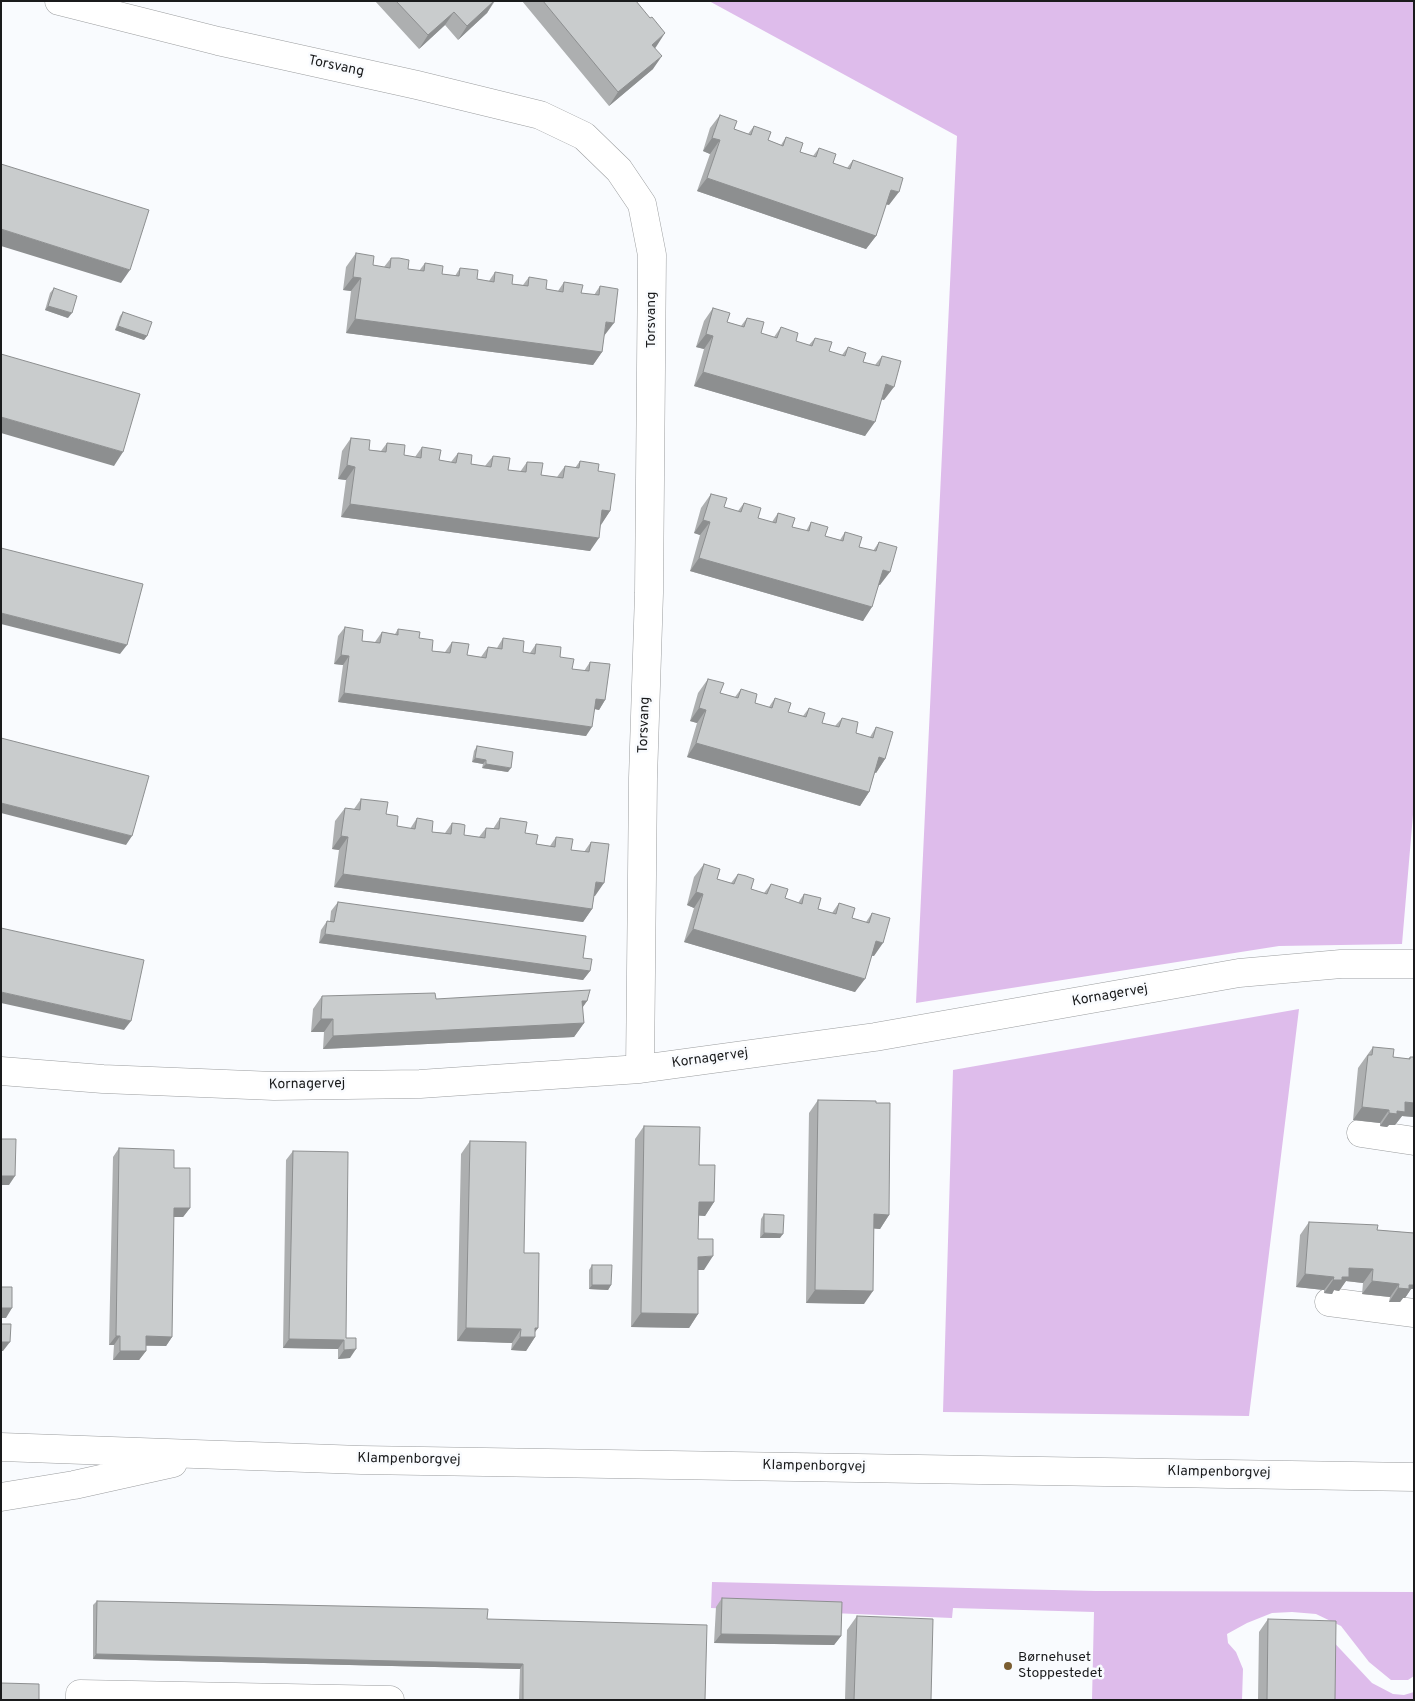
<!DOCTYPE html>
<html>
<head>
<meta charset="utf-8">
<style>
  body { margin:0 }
  #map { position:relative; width:1415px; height:1701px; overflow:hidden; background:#f9fbfe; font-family:Overpass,sans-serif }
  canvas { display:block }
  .frame { position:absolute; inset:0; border:2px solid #1a1b1c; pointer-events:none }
</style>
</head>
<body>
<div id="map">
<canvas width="1415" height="1701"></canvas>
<div class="frame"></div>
</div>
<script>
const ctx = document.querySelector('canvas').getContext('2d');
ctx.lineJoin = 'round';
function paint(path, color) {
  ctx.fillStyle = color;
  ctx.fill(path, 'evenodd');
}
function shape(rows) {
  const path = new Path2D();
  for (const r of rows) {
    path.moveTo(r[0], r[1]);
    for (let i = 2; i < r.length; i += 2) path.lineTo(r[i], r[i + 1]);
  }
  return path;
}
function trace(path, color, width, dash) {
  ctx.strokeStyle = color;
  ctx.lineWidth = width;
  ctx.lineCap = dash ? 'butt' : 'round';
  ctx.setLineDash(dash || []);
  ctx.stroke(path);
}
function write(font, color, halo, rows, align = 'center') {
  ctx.font = font + ' Overpass,sans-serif';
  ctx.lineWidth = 5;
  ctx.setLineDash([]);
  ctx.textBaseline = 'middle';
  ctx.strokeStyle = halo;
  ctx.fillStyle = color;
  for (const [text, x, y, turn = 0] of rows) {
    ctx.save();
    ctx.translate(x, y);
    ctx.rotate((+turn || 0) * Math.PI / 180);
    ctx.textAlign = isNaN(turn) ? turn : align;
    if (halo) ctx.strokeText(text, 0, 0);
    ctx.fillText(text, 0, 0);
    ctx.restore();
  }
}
const green = shape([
  [709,1,1414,1,1414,803,1402,944,1279,946,916,1003,957,136],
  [1299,1009,1249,1416,943,1412,953,1070],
  [712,1582,1096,1591,1414,1592,1414,1676,1408,1680,1391,1680,1369,1662,1341,1626,1316,1614,1292,1612,1272,1613,1247,1623,1227,1634,1228,1643,1236,1652,1243,1669,1242,1700,1092,1700,1094,1612,953,1608,952,1618,711,1608],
  [1327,1635,1372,1683,1393,1694,1404,1695,1414,1692,1414,1700,1326,1700]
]);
const minor = shape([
  [59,1,218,41,417,85,540,115,584,136,619,170,642,204,652,255,649,593,643,778,640,1069],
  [1,1071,103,1079,274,1086,420,1084,640,1069,875,1037,1239,973,1341,964,1414,964],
  [1361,1133,1414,1141],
  [1329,1302,1414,1313],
  [1,1447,361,1460,1414,1477],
  [1,1497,74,1485,173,1463],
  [80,1700,80,1694,390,1700]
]);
const wall = shape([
  [375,1,495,1,487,13,458,40,445,25,419,49],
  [522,1,636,1,656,47,655,48,653,69,609,106],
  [720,115,734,129,748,134,754,126,768,140,781,145,786,137,800,152,813,156,819,148,833,163,847,168,853,160,889,205,886,204,876,236,866,249,697,191,710,154,703,151,710,128],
  [356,253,373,265,384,267,391,258,408,269,419,271,425,263,442,274,455,276,460,268,477,279,489,281,495,272,512,284,523,285,529,277,546,289,558,291,564,282,581,293,594,295,600,286,604,336,602,352,593,365,346,333,351,291,343,290,346,267],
  [54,288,68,318,45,310,50,293],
  [713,308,727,322,741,326,747,318,761,333,774,337,781,327,796,341,809,345,815,338,829,351,842,355,848,347,863,362,875,365,882,356,884,400,882,399,865,436,694,386,704,349,696,347,704,321],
  [123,312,147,336,144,340,115,330,120,316],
  [351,438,369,450,381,451,387,443,404,455,415,457,422,447,439,460,451,462,458,453,471,464,485,466,493,456,508,470,520,472,527,462,541,475,557,477,565,466,575,468,580,461,598,471,610,511,601,524,590,551,341,517,346,480,338,479,342,451],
  [711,494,724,507,738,511,744,503,758,518,772,522,778,513,792,527,806,531,811,522,825,536,840,540,845,532,859,547,873,551,879,542,880,585,879,585,863,621,690,571,700,535,694,533,701,508],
  [345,627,362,641,375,642,382,632,395,634,398,629,419,638,432,651,445,652,452,642,467,655,481,657,488,647,497,648,503,638,523,652,530,653,536,644,560,657,572,669,584,671,590,662,605,700,599,710,595,709,586,736,338,702,343,665,334,664,338,636],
  [708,679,720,693,735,697,741,689,755,703,769,707,775,698,788,712,803,716,809,708,822,723,835,726,842,718,856,733,870,737,876,727,885,759,876,773,875,772,869,792,860,806,687,757,697,723,690,721,698,693],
  [477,746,508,772,482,768,483,764,472,762,474,751],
  [361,799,386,814,397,826,410,829,417,818,432,832,445,833,452,823,464,835,479,837,486,828,493,829,500,818,525,833,536,844,550,846,556,837,571,850,584,852,591,842,595,896,594,896,592,909,583,922,334,887,339,850,332,849,335,821,345,808,354,809],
  [704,864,717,879,731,883,738,874,751,889,764,893,771,884,785,898,798,903,804,894,818,909,832,913,839,903,852,918,866,922,872,913,874,956,871,956,855,992,684,942,694,908,687,905,694,877],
  [338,902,583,958,590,971,583,980,319,943,321,930,327,921,330,921,331,911],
  [322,996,436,999,587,1001,582,1008,584,1023,574,1037,323,1049,324,1032,311,1032,313,1009],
  [1373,1047,1393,1057,1408,1059,1410,1057,1414,1057,1414,1117,1402,1116,1395,1125,1389,1125,1387,1127,1380,1126,1380,1123,1353,1120,1358,1068],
  [818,1100,876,1103,889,1215,880,1229,874,1228,864,1304,806,1303,809,1113],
  [644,1126,699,1165,714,1202,705,1216,698,1215,698,1239,704,1270,698,1270,698,1314,689,1328,631,1327,635,1139],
  [470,1141,524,1253,538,1328,535,1332,535,1337,526,1351,511,1350,512,1343,457,1341,461,1154],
  [119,1148,174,1168,190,1208,183,1217,173,1217,172,1337,166,1346,146,1346,146,1351,139,1360,113,1360,114,1345,109,1345,113,1157],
  [293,1151,346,1338,350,1358,338,1359,338,1349,283,1348,286,1160],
  [764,1214,780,1238,760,1238,761,1219],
  [1309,1222,1377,1230,1414,1233,1414,1289,1411,1289,1405,1298,1403,1298,1400,1302,1389,1302,1390,1297,1362,1294,1363,1283,1346,1281,1339,1291,1334,1290,1332,1294,1324,1293,1324,1290,1296,1287,1300,1235],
  [592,1265,611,1285,608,1290,589,1289,589,1270],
  [722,1598,841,1636,834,1645,714,1643,716,1607],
  [97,1601,487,1619,705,1700,519,1700,520,1669,93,1659,93,1605],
  [857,1616,931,1700,845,1700,847,1630],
  [1268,1619,1335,1700,1258,1700,1259,1632]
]);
const shadedWall = shape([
  [494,1,487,13,458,40,467,26],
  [454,12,445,25,419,49,428,35],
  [665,33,656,47,643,58,652,45],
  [662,56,653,69,609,106,618,92],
  [712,138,720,140,710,154,703,151],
  [707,178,876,236,866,249,697,191],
  [891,190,899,192,889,205,881,203],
  [1,229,130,270,121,283,1,246],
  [353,277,361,278,351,291,343,290],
  [48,306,72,313,68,318,45,310],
  [355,319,602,352,593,365,346,333],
  [606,322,614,323,604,336],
  [118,326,147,336,144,340,115,330],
  [706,334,713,336,704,349,696,347],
  [703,372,875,422,865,436,694,386],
  [886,384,894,387,884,400,877,398],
  [1,417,123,452,114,466,1,433],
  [347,465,355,467,346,480,338,479],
  [350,504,599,538,590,551,341,517],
  [602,510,610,511,601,525],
  [703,520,710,522,700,535,694,533],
  [699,558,872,607,863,621,690,571],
  [883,570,890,572,880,585,874,583],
  [1,613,127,645,120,654,1,624],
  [341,655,349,656,343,665,334,664],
  [344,693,592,727,586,736,338,702],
  [596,699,605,700,599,710,590,708],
  [699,708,706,710,697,723,690,721],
  [696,743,869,792,860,806,687,757],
  [879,757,885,759,876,773,870,770],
  [475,758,486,760,483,764,472,762],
  [486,764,511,768,508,772,482,768],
  [1,803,132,836,126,845,1,813],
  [341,836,348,837,339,850,332,849],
  [343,874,592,909,583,922,334,887],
  [596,882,604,883,595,896,587,895],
  [696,892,703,894,694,908,687,905],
  [693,929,865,979,855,992,684,942],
  [325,934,590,971,583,980,319,943],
  [876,941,883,943,874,956,866,954],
  [1,992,131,1021,124,1030,1,1003],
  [582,1001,587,1001,578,1014],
  [321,1019,333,1019,324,1032,311,1032],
  [584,1023,574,1037,323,1049,333,1036],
  [1405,1102,1414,1103,1414,1117,1402,1116,1395,1125,1389,1125,1387,1127,1380,1126,1389,1113],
  [1362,1107,1389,1110,1380,1123,1353,1120],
  [2,1176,15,1176,9,1185,1,1185],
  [699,1202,714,1202,705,1216,689,1215],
  [174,1208,190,1208,183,1217,167,1217],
  [874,1214,889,1215,880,1229,865,1228],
  [764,1233,783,1234,780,1238,760,1238],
  [713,1256,704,1270,689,1270,698,1257],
  [1349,1268,1373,1269,1363,1283,1346,1281,1339,1291,1334,1290,1332,1294,1324,1293,1333,1280],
  [1305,1274,1334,1277,1324,1290,1296,1287],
  [1414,1276,1414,1289,1411,1289,1405,1298,1403,1298,1400,1302,1389,1302,1398,1288],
  [1372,1281,1399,1284,1390,1297,1362,1294],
  [592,1285,611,1285,608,1290,589,1289],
  [815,1290,873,1291,864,1304,806,1303],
  [1,1308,12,1308,6,1318,1,1318],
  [641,1313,698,1314,689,1328,631,1327],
  [466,1328,521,1329,512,1343,457,1341],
  [535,1328,538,1328,531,1337,535,1337,526,1351,511,1350,520,1337],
  [116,1336,120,1336,114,1345,109,1345],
  [146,1336,172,1337,166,1346,139,1345],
  [289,1339,344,1340,338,1349,283,1348],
  [1,1342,10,1342,3,1351,1,1351],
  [356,1349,350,1358,338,1359,344,1350],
  [120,1351,146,1351,139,1360,113,1360],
  [721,1634,841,1636,834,1645,714,1643],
  [96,1654,523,1664,520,1669,93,1659]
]);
const building = shape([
  [396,1,494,1,467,26,454,12,428,35,396,1],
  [543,1,636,1,650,18,652,17,665,33,652,45,662,56,618,92,543,1],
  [720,115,737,121,734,129,751,135,754,126,771,132,768,140,783,146,786,137,803,143,800,152,816,157,819,148,836,154,833,163,850,169,853,160,903,178,899,192,891,190,876,236,707,178,720,140,712,138,720,115],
  [1,164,149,210,130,270,1,229,1,164],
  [356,253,374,256,373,265,390,268,391,258,399,258,409,260,408,269,424,271,425,263,443,266,442,274,459,276,460,268,478,270,477,279,494,282,495,272,513,275,512,284,528,286,529,277,547,280,546,289,563,292,564,282,583,285,581,293,599,295,600,286,618,289,614,323,606,322,602,352,355,319,361,278,353,277,356,253],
  [54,288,77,296,72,313,48,306,54,288],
  [713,308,730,313,727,322,744,327,747,318,764,322,761,333,777,338,781,327,798,333,796,341,812,346,815,338,832,342,829,351,845,356,848,347,866,353,863,362,879,366,882,356,901,361,894,387,886,384,875,422,703,372,713,336,706,334,713,308],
  [123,312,152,322,147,336,118,326,123,312],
  [1,354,140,394,123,452,1,417,1,354],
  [351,438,370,440,369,450,386,452,387,443,405,445,404,455,421,458,422,447,441,450,439,460,456,463,458,453,472,455,471,464,491,467,493,456,510,458,508,470,526,472,527,462,543,463,541,475,563,478,565,466,579,468,580,461,599,464,598,471,615,474,610,511,602,510,599,538,350,504,355,467,347,465,351,438],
  [711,494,727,498,724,507,741,512,744,503,761,508,758,518,776,523,778,513,795,518,792,527,809,531,811,522,828,527,825,536,843,541,845,532,862,537,859,547,876,551,879,542,897,547,890,572,883,570,872,607,699,558,710,522,703,520,711,494],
  [1,548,143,584,127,645,1,613,1,548],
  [345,627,363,630,362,641,380,643,382,632,398,635,398,629,420,632,419,638,433,640,432,651,450,653,452,642,461,643,469,644,467,655,486,658,488,647,502,649,503,638,524,641,523,652,535,654,536,644,561,647,560,657,574,659,572,669,589,671,590,662,610,664,605,700,596,699,592,727,344,693,349,656,341,655,345,627],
  [708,679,724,683,720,693,738,698,741,689,757,694,755,703,772,708,775,698,791,703,788,712,806,717,809,708,825,713,822,723,839,727,842,718,858,722,856,733,873,738,876,727,893,732,885,759,879,757,869,792,696,743,706,710,699,708,708,679],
  [1,738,149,776,132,836,1,803,1,738],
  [477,746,513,752,511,768,486,764,486,760,475,758,477,746],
  [361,799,388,802,386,814,398,816,397,826,415,829,417,818,433,821,432,832,451,834,452,823,461,824,465,825,464,835,485,838,486,828,499,829,500,818,527,822,525,833,538,835,536,844,555,847,556,837,573,839,571,850,589,852,591,842,609,844,604,883,596,882,592,909,343,874,348,837,341,836,345,808,360,810,361,799],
  [704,864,720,869,717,879,734,884,738,874,746,876,754,879,751,889,767,894,771,884,788,889,785,898,802,904,804,894,821,898,818,909,836,914,839,903,855,908,852,918,869,923,872,913,890,918,883,943,876,941,865,979,693,929,703,894,696,892,704,864],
  [338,902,586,936,583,958,592,959,590,971,325,934,327,921,334,922,338,902],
  [1,928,144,960,131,1021,1,992,1,928],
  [590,990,587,1001,582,1001,584,1023,333,1036,333,1019,321,1019,322,996,435,993,436,999,590,990],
  [1373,1047,1394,1049,1393,1057,1410,1059,1410,1057,1414,1057,1414,1103,1405,1102,1405,1112,1397,1111,1397,1114,1389,1113,1389,1110,1362,1107,1368,1055,1372,1055,1373,1047],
  [818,1100,876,1101,876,1103,890,1103,889,1215,874,1214,873,1291,815,1290,818,1100],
  [644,1126,700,1127,699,1165,715,1165,714,1202,699,1202,698,1239,713,1239,713,1256,698,1257,698,1314,641,1313,644,1126],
  [1,1139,16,1139,15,1176,2,1176,1,1197,1,1139],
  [470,1141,526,1142,524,1253,539,1253,538,1328,535,1328,535,1337,520,1337,521,1329,466,1328,470,1141],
  [119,1148,174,1150,174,1168,190,1168,190,1208,174,1208,172,1337,146,1336,146,1351,120,1351,120,1336,116,1336,119,1148],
  [293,1151,348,1152,346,1338,356,1338,356,1349,344,1350,344,1340,289,1339,293,1151],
  [764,1214,784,1215,783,1234,764,1233,764,1214],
  [1309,1222,1378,1225,1377,1230,1414,1233,1414,1285,1409,1285,1409,1289,1398,1288,1399,1284,1372,1281,1373,1269,1349,1268,1349,1277,1342,1277,1342,1280,1333,1280,1334,1277,1305,1274,1309,1222],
  [592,1265,612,1265,611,1285,592,1285,592,1265],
  [1,1287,12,1287,12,1308,1,1308,1,1287],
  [1,1324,11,1324,10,1342,1,1342,1,1324],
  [722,1598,842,1602,841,1636,721,1634,722,1598],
  [97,1601,488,1609,487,1619,707,1625,705,1700,523,1700,523,1664,96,1654,97,1601],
  [857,1616,933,1619,931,1700,854,1700,857,1616],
  [1268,1619,1336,1621,1335,1700,1267,1700,1268,1619],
  [1,1683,39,1684,39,1700,1,1700,1,1683]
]);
const markers = [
  [1008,1666,5,"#7a5d31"]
];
const streetNames = [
  ["Torsvang",336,67,12],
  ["Torsvang",652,320,-90],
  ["Torsvang",645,725,-88],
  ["Kornagervej",1110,996,-10],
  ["Kornagervej",710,1059,-8],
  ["Kornagervej",307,1085,-1],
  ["Klampenborgvej",409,1460,1],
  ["Klampenborgvej",814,1467,1],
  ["Klampenborgvej",1219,1473,1]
];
const poiNames = [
  ["Børnehuset",1018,1658],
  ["Stoppestedet",1018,1674]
];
paint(green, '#debceb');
trace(minor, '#9b9d9f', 29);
trace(minor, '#fff', 28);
paint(wall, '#adafb0');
paint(shadedWall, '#8d8f90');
paint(building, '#c9cccd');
trace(building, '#8d8f90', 1);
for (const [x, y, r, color] of markers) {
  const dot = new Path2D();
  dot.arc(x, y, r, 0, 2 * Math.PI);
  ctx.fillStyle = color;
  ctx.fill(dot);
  trace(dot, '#f9fbfe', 2);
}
write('14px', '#1a1b1c', '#f9fbfe', streetNames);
write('14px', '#1a1b1c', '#f9fbfe', poiNames, 'left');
</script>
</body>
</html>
